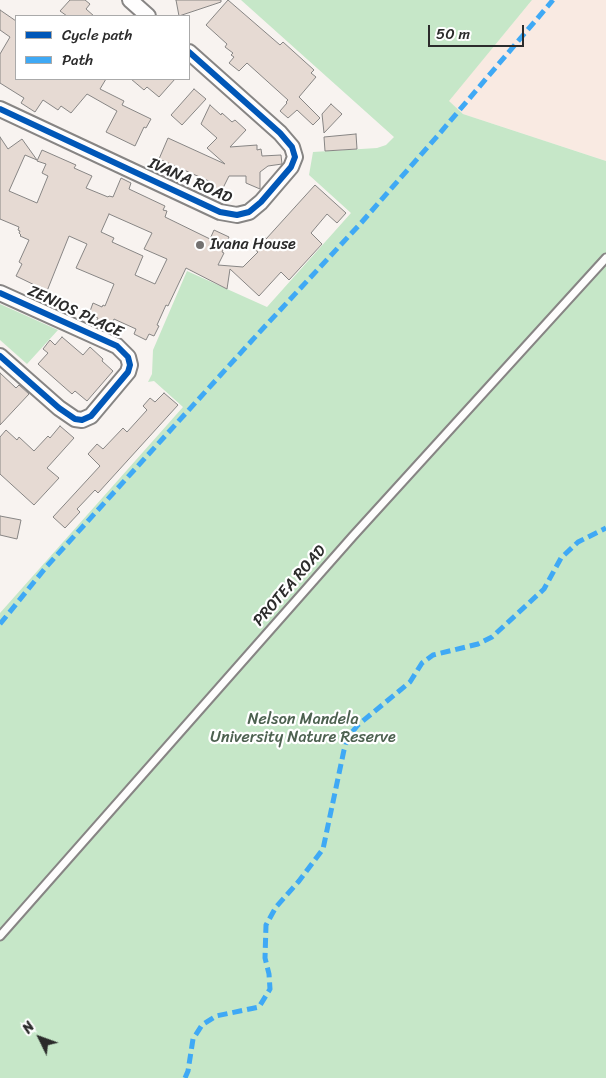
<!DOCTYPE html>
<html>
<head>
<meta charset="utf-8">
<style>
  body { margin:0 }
  #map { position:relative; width:606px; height:1078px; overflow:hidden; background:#f8f3f0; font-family:Sriracha,sans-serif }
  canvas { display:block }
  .legend { position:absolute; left:15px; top:15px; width:175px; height:65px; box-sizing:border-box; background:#fff; border:1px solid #aaa; margin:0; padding:6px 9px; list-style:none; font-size:15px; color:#2b2b2b }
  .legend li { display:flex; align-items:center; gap:10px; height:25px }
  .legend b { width:25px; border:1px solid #aaa }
  .north { position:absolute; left:15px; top:1013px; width:50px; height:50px; -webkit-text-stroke:4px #fff; paint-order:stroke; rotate:312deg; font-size:14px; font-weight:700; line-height:20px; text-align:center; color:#2b2b2b }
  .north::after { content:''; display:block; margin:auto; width:18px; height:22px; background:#2b2b2b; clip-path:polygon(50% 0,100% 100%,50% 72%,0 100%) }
  .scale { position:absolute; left:428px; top:25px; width:96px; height:22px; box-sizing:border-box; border:2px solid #2b2b2b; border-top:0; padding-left:6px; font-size:15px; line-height:18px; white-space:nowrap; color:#2b2b2b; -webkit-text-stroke:4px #fff; paint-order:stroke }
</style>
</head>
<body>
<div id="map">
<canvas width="606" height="1078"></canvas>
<ul class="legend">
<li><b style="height:6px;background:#0057b8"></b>Cycle path</li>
<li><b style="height:6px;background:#3fa9f5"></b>Path</li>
</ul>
<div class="north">N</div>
<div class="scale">50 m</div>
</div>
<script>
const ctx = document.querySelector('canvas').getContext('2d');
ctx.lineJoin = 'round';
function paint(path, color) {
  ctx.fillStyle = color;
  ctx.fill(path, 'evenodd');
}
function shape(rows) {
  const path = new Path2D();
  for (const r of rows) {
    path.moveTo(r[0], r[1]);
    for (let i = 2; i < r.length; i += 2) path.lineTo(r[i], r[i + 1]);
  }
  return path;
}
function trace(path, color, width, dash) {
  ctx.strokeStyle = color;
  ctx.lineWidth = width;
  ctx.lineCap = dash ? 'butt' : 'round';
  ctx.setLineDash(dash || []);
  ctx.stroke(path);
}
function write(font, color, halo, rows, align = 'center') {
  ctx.font = font + ' Sriracha,sans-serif';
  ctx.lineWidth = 4.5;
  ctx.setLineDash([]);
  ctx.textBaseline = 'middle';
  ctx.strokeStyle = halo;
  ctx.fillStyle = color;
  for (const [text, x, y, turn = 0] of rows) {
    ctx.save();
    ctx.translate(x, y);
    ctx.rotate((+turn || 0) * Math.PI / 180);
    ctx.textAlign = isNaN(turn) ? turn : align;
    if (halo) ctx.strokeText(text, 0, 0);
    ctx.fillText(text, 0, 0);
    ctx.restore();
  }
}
const built = shape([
  [532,0,606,0,606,161,463,114,448,101]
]);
const green = shape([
  [241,0,532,0,449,101,463,114,606,161,606,1078,0,1078,0,613,183,407,154,381,148,382,152,374,153,350,187,271,267,307,351,213,309,175,313,152,377,148,386,145,394,137],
  [0,304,58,330,27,364,0,340]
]);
const building = shape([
  [70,0,85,0,90,4,86,9,94,16,67,16,60,11,70,0],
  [176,0,221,0,221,2,179,16,176,0],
  [228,0,280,45,283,42,314,70,311,73,316,77,299,97,320,118,313,125,297,110,288,118,280,111,287,103,286,102,288,100,247,63,239,71,229,63,234,57,231,55,233,53,225,47,227,44,206,25,228,0],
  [0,10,16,21,16,79,106,79,100,89,124,101,122,105,151,119,146,128,144,127,135,146,106,132,117,111,87,94,71,113,61,106,58,110,43,100,35,112,21,103,24,98,0,83,0,54,10,37,0,30,0,10],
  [131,79,175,79,159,97,147,87,144,90,131,79],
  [194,89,206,99,182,125,171,115,194,89],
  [331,104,342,114,324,133,322,114,331,104],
  [210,105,221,115,222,113,232,122,235,120,246,130,230,147,257,145,257,150,261,149,262,156,281,155,282,164,268,166,260,172,260,189,246,183,246,176,229,176,220,194,208,189,211,182,159,159,168,138,225,164,207,148,217,138,201,124,210,105],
  [356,134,357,149,325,151,324,137,356,134],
  [0,137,8,149,22,139,37,160,25,155,9,191,37,203,48,176,42,173,46,164,37,161,42,150,76,165,74,168,92,176,86,188,108,197,109,196,113,197,121,178,131,183,129,189,165,206,163,210,167,211,165,217,210,239,214,230,229,237,222,252,224,253,218,265,243,267,258,252,254,249,265,237,266,239,315,185,346,213,337,223,327,214,311,233,322,244,289,280,281,272,259,296,230,269,227,289,186,268,168,306,166,305,157,325,159,326,154,336,149,334,146,340,134,334,136,329,114,319,111,326,97,320,98,318,89,314,93,303,102,307,103,305,105,306,114,284,76,268,87,244,69,236,47,291,16,276,22,264,19,262,29,240,20,236,21,235,19,233,20,231,18,230,19,227,0,219,0,137],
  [109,214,152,233,144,249,167,259,155,284,135,275,143,256,112,242,114,238,101,232,109,214],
  [62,337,83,355,90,347,103,359,102,361,113,371,87,401,75,391,72,394,38,364,48,353,43,349,50,340,55,345,62,337],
  [0,373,16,388,19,385,29,394,0,425,0,373],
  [164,393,178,405,98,493,95,490,77,509,80,512,65,528,53,517,100,466,88,454,97,444,103,449,123,428,127,432,147,410,143,406,150,398,155,402,164,393],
  [60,426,74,438,47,468,59,478,34,505,0,474,0,437,6,430,17,440,19,437,34,451,48,436,50,438,60,426],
  [0,516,21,520,17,539,0,535,0,516]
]);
const lane = shape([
  [0,936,353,536,606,258]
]);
const street = shape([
  [130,0,148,16],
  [0,109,220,212,237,215,249,212,261,202,291,167,295,157,292,147,280,133,189,52],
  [0,293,117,346,128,357,130,365,128,372,91,416,82,420,75,419,59,408,0,356]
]);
const quiet = shape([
  [0,624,47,566,256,336,361,223,440,133,553,0],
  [185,1078,188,1071,193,1039,202,1025,216,1016,259,1007,270,989,269,974,265,958,266,925,276,907,299,881,323,849,344,750,348,737,358,725,410,682,422,663,433,655,478,644,492,637,544,589,561,558,578,542,606,528]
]);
const cycleway = shape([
  [0,109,220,212,237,215,249,212,261,202,291,167,295,157,292,147,280,133,189,52],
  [0,293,117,346,128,357,130,365,128,372,91,416,82,420,75,419,59,408,0,356]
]);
const markers = [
  [200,245,5,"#737170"]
];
const streetNames = [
  ["IVANA ROAD",190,181,24],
  ["ZENIOS PLACE",75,312,25],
  ["PROTEA ROAD",290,586,-49]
];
const poiNames = [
  ["Ivana House",210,245]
];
const parkNames = [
  ["Nelson Mandela",303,720],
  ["University Nature Reserve",303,738]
];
paint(built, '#f9eae2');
paint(green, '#c6e7c8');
paint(building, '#e6dad3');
trace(building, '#878584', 1);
trace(lane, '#878584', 11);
trace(street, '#878584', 18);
trace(lane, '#fefdfd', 7);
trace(street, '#fefdfd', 14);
trace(quiet, '#3fa9f5', 5, [10, 5]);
trace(cycleway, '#0057b8', 6);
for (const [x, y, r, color] of markers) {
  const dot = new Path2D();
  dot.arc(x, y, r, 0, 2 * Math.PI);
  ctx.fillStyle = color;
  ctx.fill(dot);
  trace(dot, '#fff', 2);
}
write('16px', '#2b2b2b', '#fff', streetNames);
write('16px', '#2b2b2b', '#fff', poiNames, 'left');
write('16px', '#4d6150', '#fff', parkNames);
</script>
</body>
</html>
